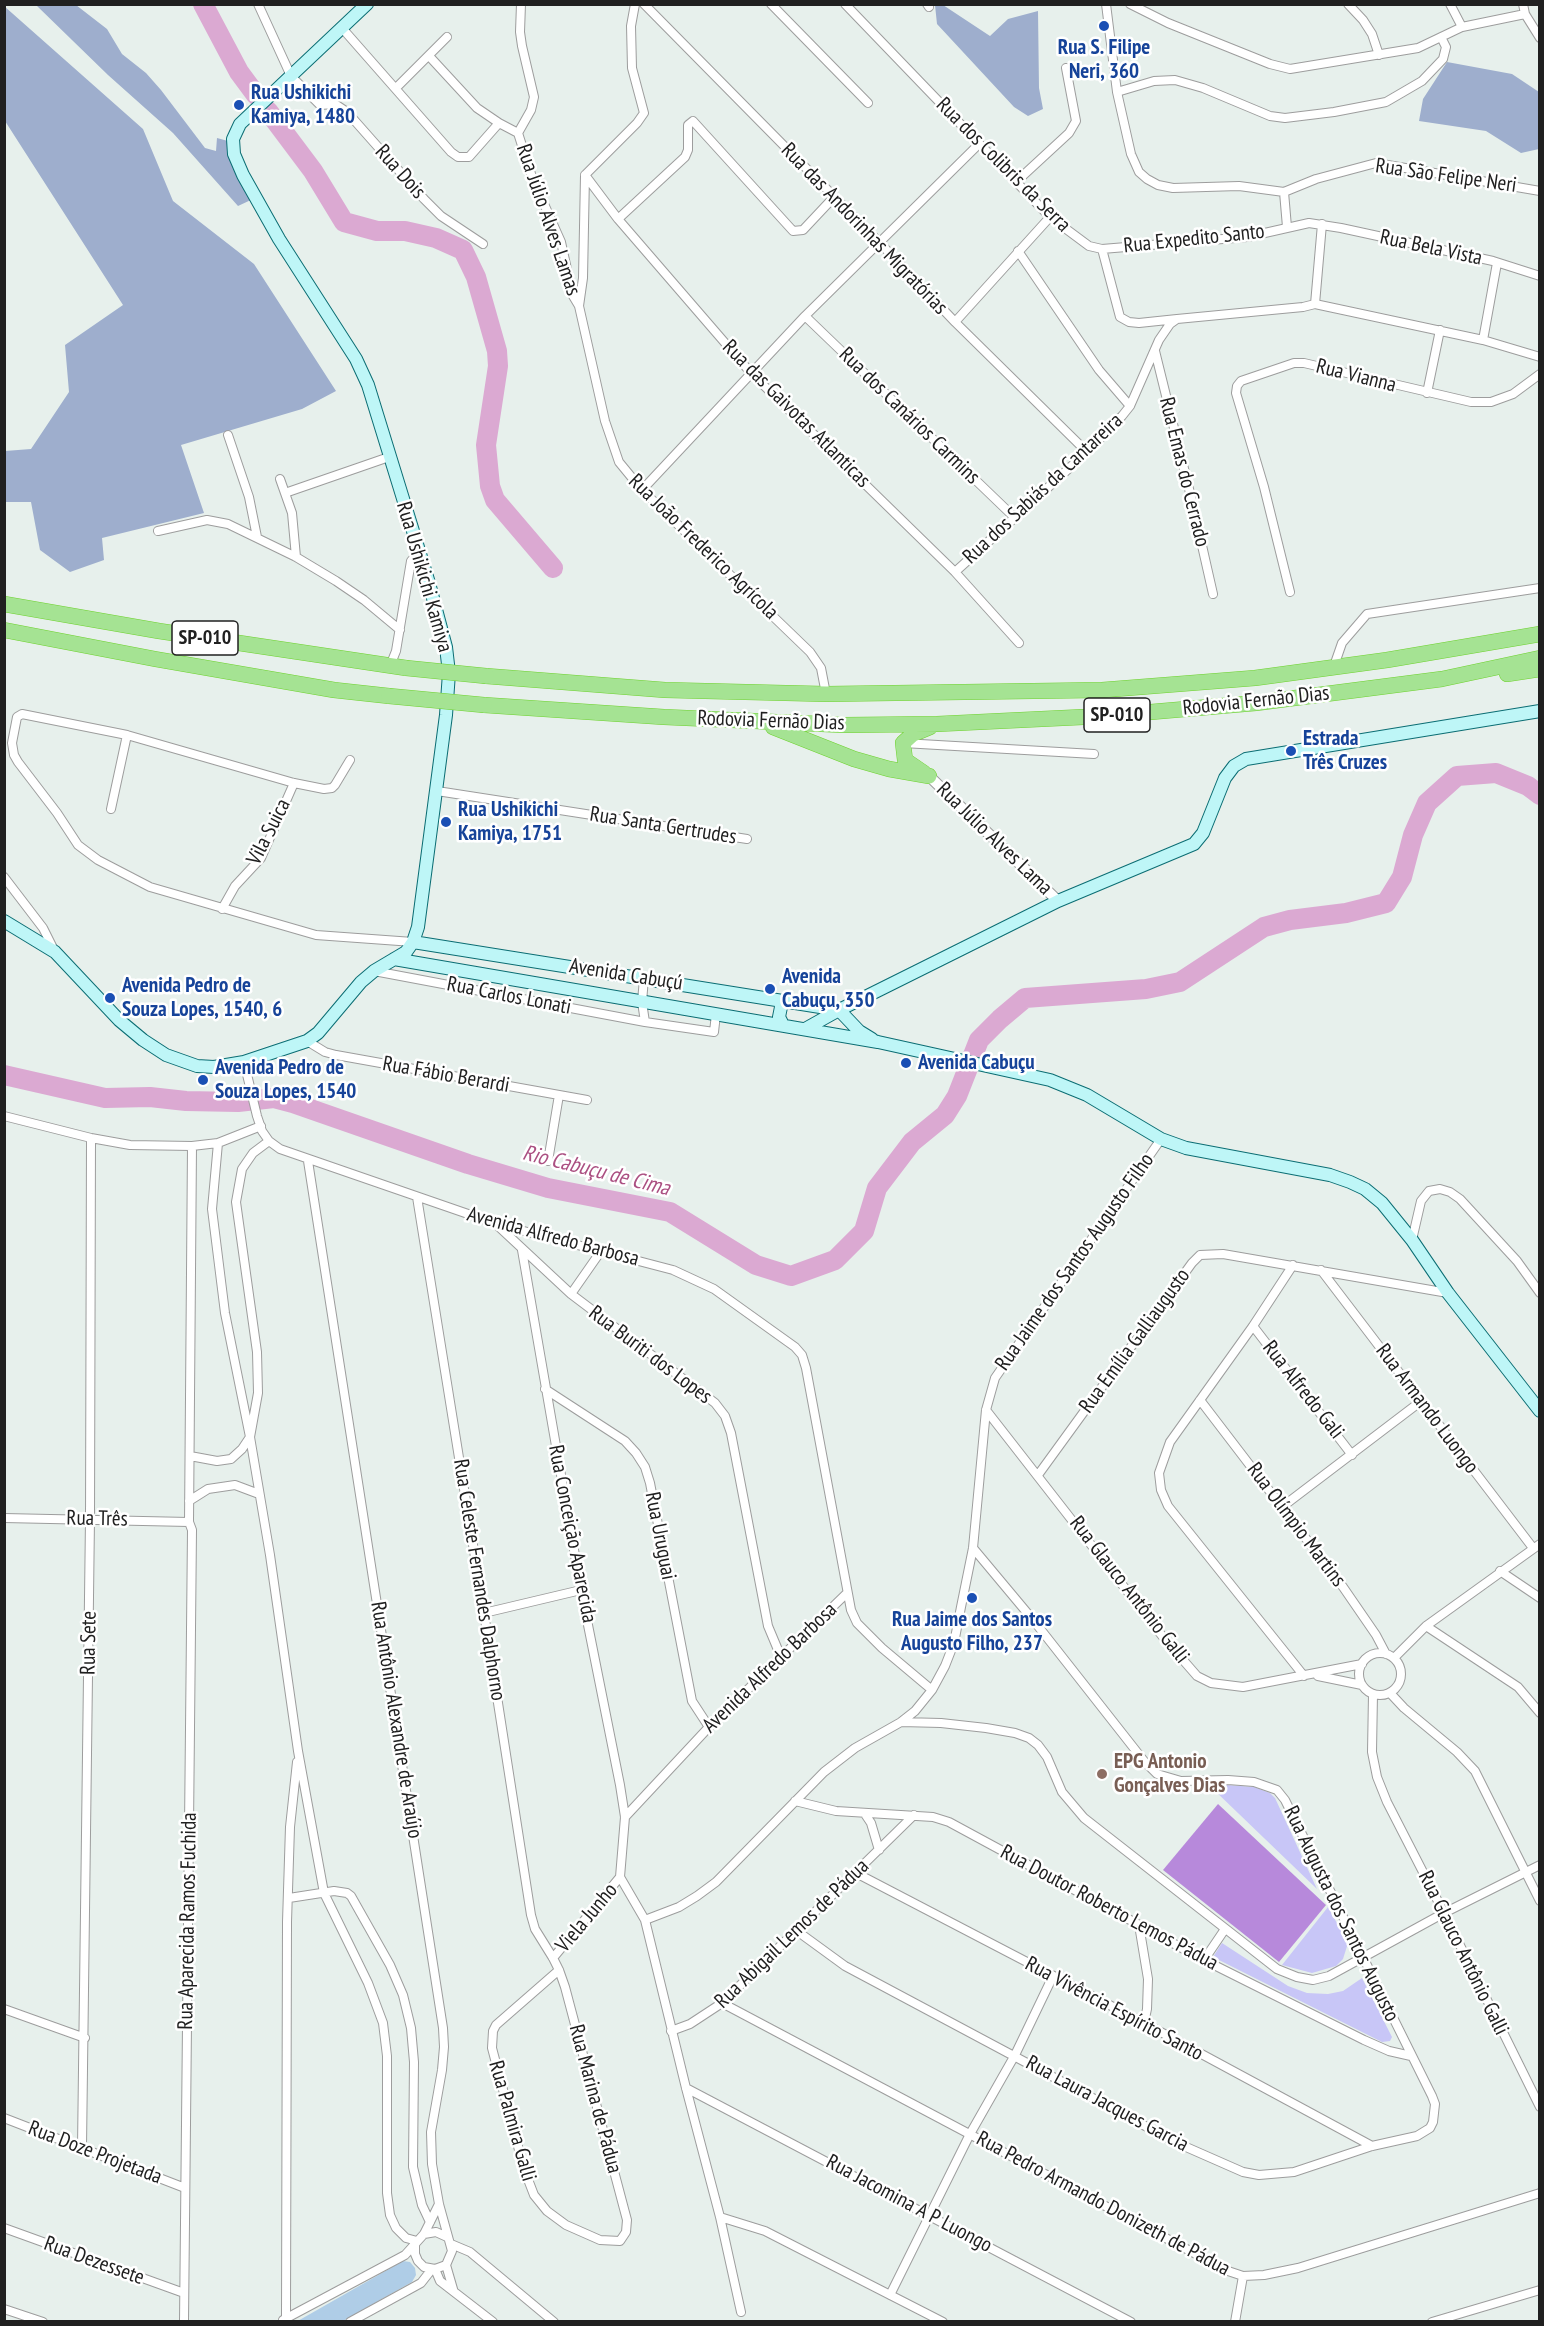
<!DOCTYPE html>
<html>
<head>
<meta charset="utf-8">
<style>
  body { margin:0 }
  #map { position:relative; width:1544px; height:2326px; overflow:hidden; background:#e7f0ec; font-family:"PT Sans Narrow",sans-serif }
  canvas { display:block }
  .frame { position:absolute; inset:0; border:6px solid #202020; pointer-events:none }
</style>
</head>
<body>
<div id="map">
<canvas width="1544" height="2326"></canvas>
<div class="frame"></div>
</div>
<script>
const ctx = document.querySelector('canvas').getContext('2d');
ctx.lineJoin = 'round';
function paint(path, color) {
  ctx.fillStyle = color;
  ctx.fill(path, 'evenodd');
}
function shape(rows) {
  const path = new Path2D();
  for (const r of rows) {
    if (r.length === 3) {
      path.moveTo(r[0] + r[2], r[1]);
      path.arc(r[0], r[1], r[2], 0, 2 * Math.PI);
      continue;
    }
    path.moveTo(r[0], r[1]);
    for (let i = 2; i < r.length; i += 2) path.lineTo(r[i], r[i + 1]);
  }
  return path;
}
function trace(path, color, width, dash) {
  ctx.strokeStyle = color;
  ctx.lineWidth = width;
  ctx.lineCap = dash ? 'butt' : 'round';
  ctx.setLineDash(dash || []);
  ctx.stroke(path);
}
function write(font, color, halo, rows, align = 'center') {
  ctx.font = font + ' "PT Sans Narrow",sans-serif';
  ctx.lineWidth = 5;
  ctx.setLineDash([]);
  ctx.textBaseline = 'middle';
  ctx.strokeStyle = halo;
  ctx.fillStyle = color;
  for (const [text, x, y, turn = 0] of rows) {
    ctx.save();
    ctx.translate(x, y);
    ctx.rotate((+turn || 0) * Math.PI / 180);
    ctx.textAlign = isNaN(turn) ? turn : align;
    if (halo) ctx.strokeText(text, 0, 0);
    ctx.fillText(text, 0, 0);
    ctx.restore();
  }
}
const grass = shape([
  [403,2261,410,2262,415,2268,416,2275,412,2282,343,2321,296,2322]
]);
const forest = shape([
  [36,5,76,5,107,29,122,54,146,73,161,90,205,148,216,151,217,138,228,141,253,199,238,206,173,133,108,75],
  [935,5,943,5,990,36,1008,19,1038,11,1039,88,1043,109,1028,116,1014,107,937,24],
  [4,6,143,129,173,201,254,264,336,391,302,409,181,445,204,513,102,538,104,560,70,572,40,550,31,502,5,502,5,451,31,449,69,392,65,345,123,305,5,121],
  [1447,62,1512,74,1539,92,1539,149,1521,153,1486,131,1419,121,1423,99]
]);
const park = shape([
  [1227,1785,1254,1787,1270,1793,1275,1798,1317,1889,1212,1788],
  [1328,1907,1348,1943,1343,1959,1336,1966,1312,1973,1282,1965],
  [1222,1943,1288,1986,1307,1993,1328,1994,1343,1991,1362,1978,1392,2037,1390,2041,1382,2042,1374,2038,1213,1957]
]);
const pitch = shape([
  [1218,1804,1326,1905,1279,1962,1163,1870]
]);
const river = shape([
  [203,4,239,72,256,95],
  [268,111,313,171,344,222,377,231,405,231,436,238,463,250,476,277,497,351,498,366,486,445,490,486,495,500,553,568],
  [4,1075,105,1098,150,1097,186,1101,238,1102,274,1098,293,1103,468,1164,548,1188,670,1212,756,1265,791,1276,835,1260,864,1231,877,1188,912,1142,945,1115,957,1096,979,1040,1000,1019,1025,998,1146,989,1180,982,1264,927,1290,920,1346,913,1386,903,1402,877,1413,835,1427,803,1457,776,1496,773,1528,786,1540,795]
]);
const minor = shape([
  [258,4,291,76,320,105,335,104,347,112,424,199,441,216,483,244],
  [644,4,879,242,955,322,1087,452],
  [771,4,868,103],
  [845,4,1050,217,1089,246,1102,249,1247,237,1309,223,1341,228,1493,261,1540,276],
  [927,4,929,7],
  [1106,4,1117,92,1131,154,1139,172,1147,179,1158,185,1173,188,1239,186,1284,192,1316,179,1376,163,1540,191],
  [1130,4,1168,23,1270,64,1290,69,1418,48,1462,27],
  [1348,4,1363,20,1372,34,1379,55],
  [1450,4,1462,27,1525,14],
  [1523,4,1525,14,1540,38],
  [342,28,451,152,458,157,469,157,499,123,518,133],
  [429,56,477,108,499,123],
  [396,88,447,37],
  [1117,92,1154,81,1175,80,1203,88,1270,116,1285,118,1334,112,1386,102,1422,81,1443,59,1446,47,1441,37],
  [518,133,532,177,561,242,573,296,579,306],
  [518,133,531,110,534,97,522,46,520,32,521,4],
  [585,175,618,219,751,373,955,572,1019,643],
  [585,175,583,278,579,306,605,421,619,462,642,490,810,652,821,668,826,694],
  [585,175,637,123,644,113,632,68,631,26,635,4],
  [1017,181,1069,133,1076,121,1066,68],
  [1284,192,1287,227],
  [618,219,685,157,688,150,688,125,693,121,793,231,803,230,834,197],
  [1102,249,1120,317,1129,322,1139,323,1177,319],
  [1018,251,1099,370,1130,406],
  [1315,304,1322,224],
  [805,316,1014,517],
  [955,322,1050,217],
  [1483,340,1497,263],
  [1155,351,1191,497,1213,594],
  [1427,393,1440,330],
  [228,435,249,497,257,537],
  [280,479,292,513,296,557],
  [642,490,805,316,979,144],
  [285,493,389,457],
  [158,531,207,520,228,524,296,557,336,581,364,600,400,630],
  [955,572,1087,452,1122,416,1130,406,1159,340,1170,324,1177,319,1303,307,1315,304,1483,340,1540,357],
  [1290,592,1264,487,1236,393,1237,386,1241,381,1294,363,1304,363,1471,402,1491,402,1513,394,1540,374],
  [390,666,396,651,411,561,419,552],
  [1334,666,1342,643,1367,614,1540,588],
  [903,743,1094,754],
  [350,760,335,785,332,788,324,789,294,783,127,735,22,714,17,717,12,743,14,755,18,762,57,813,78,845,98,860,150,887,316,935,413,942],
  [437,791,747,839],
  [111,809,127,735],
  [4,877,43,928,55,952],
  [222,909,235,886,261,858,294,783],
  [374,971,645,1022,714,1032,716,1014],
  [644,978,642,1002,645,1022],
  [307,1041,325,1052,336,1055,587,1100],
  [244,1062,257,1116,262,1131,269,1141,280,1149,497,1224,673,1270,714,1289,795,1347,802,1355,806,1368,851,1610,857,1623,882,1648,932,1690],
  [4,1116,91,1138,130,1145,192,1146,218,1143,261,1126],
  [218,1143,212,1209,225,1313,250,1437,270,1555,298,1751,324,1893,368,1983,383,2023,387,2056,387,2193,390,2215,396,2228,406,2238,417,2241],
  [308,1161,443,2028,444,2047,442,2070,431,2132,432,2164,439,2204,452,2251,446,2265,435,2269],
  [548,1161,559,1095],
  [417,1197,484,1613,531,1915,535,1929,553,1958,559,1970,565,1987,627,2220,626,2232,620,2241,600,2240,566,2225,547,2211,534,2195,524,2169,492,2048,493,2031,496,2025,559,1970],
  [497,1225,571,1294,715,1403,725,1416,731,1433,768,1626,781,1657],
  [1412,1240,1421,1201,1429,1191,1440,1189,1450,1192,1460,1199,1517,1261,1540,1293],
  [522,1250,581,1590,620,1785,625,1817,620,1877,645,1920,686,2088,720,2217,741,2312],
  [1293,1265,1253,1326,1170,1442,1159,1473,1161,1490,1168,1506,1304,1676],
  [1321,1270,1533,1548],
  [571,1294,601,1251],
  [1253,1326,1352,1455],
  [545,1389,625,1441,636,1453,645,1467,650,1483,692,1701,709,1727],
  [1200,1400,1343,1587,1376,1635,1386,1654],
  [986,1410,1163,1637,1197,1676,1211,1683,1243,1687,1362,1664],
  [190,1456,217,1461,231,1459,242,1449,250,1437,258,1393,257,1352,236,1202,242,1169,253,1153,269,1141],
  [1038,1475,1192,1263,1200,1255,1223,1254,1448,1293],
  [189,1501,208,1489,235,1485,259,1494],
  [1282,1507,1420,1402],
  [4,1518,189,1522],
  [1500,1571,1540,1598],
  [484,1613,581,1590],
  [1426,1626,1518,1687,1540,1713],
  [1380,1674,21],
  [1394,1658,1426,1626,1540,1544],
  [1318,1676,1362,1685],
  [1390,1693,1404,1708,1457,1752,1475,1771,1540,1901],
  [1373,1694,1372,1752,1377,1777,1387,1802,1444,1913,1540,2107],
  [901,1722,941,1723,986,1728,1015,1733,1029,1738,1038,1745,1047,1757,1062,1792,1084,1818,1277,1969,1297,1977,1313,1980,1329,1976,1444,1913,1540,1865],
  [795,1801,836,1811,933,1817,949,1822,1204,1960,1364,2040,1389,2051,1411,2056],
  [865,1814,871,1823,879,1850],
  [625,1817,709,1727,847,1593],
  [856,1873,1144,2023,1372,2146],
  [289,1898,334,1891,347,1893,351,1896,390,1965,403,1995,411,2028,414,2062,413,2167,422,2205,430,2222],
  [645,1920,679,1907,697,1896,716,1882,824,1772,855,1748,901,1722,915,1711,932,1690,945,1666,954,1643,961,1607,973,1548,986,1410,995,1378,1161,1139],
  [1139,1925,1148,1979,1147,2009,1144,2023],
  [797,1931,845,1966,1177,2143,1243,2172,1259,2175,1294,2172,1372,2146,1417,2136,1430,2128,1433,2122,1435,2104,1432,2096,1285,1800,1277,1790,1254,1782,1228,1780,1181,1781,1157,1774,1144,1761,1034,1621,973,1548],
  [553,1958,620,1877],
  [1204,1960,1225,1929],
  [722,2003,1228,2271,1243,2276,1264,2275,1298,2268,1540,2193],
  [4,2009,85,2038],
  [671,2031,690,2024,722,2003,914,1815],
  [686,2088,1131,2322],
  [4,2118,185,2188],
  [82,2148,90,1519,91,1138],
  [720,2217,765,2231,943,2322],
  [4,2228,184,2293],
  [424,2234,436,2232,447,2237],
  [451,2244,470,2252,554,2322],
  [415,2246,415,2254,418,2261,424,2267,435,2269],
  [446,2265,453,2289],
  [435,2269,440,2281,493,2322],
  [890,2295,970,2134,1015,2055,1053,1976],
  [4,2309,43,2322],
  [286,2319,287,1922,290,1827,297,1762],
  [283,2320,405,2255,424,2234,439,2204],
  [184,2322,192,1530,189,1522,192,1146],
  [350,2322,421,2283,432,2269],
  [1235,2322,1243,2276],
  [1432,2322,1540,2290]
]);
const tertiary = shape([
  [929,776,1058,901]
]);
const secondary = shape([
  [4,921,55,952,119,1020,143,1040,166,1055,197,1066,214,1067,244,1062,307,1041,318,1033,361,982,374,971,406,952,413,942,418,927,446,715,449,673,446,647,429,583,368,385,356,359,279,239,243,175,234,154,233,139,240,124,367,4],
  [413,942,839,1010],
  [394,959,878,1042,1050,1080,1087,1095,1161,1139,1186,1148,1330,1175,1350,1182,1365,1189,1382,1203,1412,1240,1448,1293,1540,1411],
  [839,1010,859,1031,872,1039],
  [783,1025,779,1017,781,1007,786,1000],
  [805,1029,839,1010,1058,901,1194,844,1203,833,1225,778,1234,766,1246,759,1540,711]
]);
const motorway = shape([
  [4,604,159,631,406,668],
  [4,630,155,659,334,690,389,696],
  [1507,674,1540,669],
  [486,676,665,690,826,694,1102,690,1255,678,1387,660,1540,634],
  [484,705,664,717,844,725,937,724,1104,716,1256,703,1442,679,1540,658],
  [773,727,854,759,889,769,929,776],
  [924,773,905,760,903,743,913,734,930,727]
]);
const motorwayBridge = shape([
  [406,668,486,676],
  [389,696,484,705]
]);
const markers = [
  [1104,26,6,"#1a4fb4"],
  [239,105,6,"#1a4fb4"],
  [1291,751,6,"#1a4fb4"],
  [446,822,6,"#1a4fb4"],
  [770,989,6,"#1a4fb4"],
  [110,998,6,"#1a4fb4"],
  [906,1063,6,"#1a4fb4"],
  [203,1080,6,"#1a4fb4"],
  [972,1598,6,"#1a4fb4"],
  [1102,1774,6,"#8d6e63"]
];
const shields = [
  [205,638,66],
  [1117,715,66]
];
const shieldNames = [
  ["SP-010",205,638],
  ["SP-010",1117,715]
];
const transitNames = [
  ["Rua S. Filipe",1104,48,"center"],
  ["Neri, 360",1104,72,"center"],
  ["Rua Ushikichi",251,93],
  ["Kamiya, 1480",251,117],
  ["Estrada",1303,739],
  ["Três Cruzes",1303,763],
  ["Rua Ushikichi",458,810],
  ["Kamiya, 1751",458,834],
  ["Avenida",782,977],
  ["Cabuçu, 350",782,1001],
  ["Avenida Pedro de",122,986],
  ["Souza Lopes, 1540, 6",122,1010],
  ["Avenida Cabuçu",918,1063],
  ["Avenida Pedro de",215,1068],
  ["Souza Lopes, 1540",215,1092],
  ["Rua Jaime dos Santos",972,1620,"center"],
  ["Augusto Filho, 237",972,1644,"center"]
];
const streetNames = [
  ["Rua dos Colibris da Serra",1003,165,45],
  ["Rua Dois",400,172,48],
  ["Rua São Felipe Neri",1446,176,8],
  ["Rua Júlio Alves Lamas",548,220,71],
  ["Rua das Andorinhas Migratórias",864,229,46],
  ["Rua Expedito Santo",1194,239,-6],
  ["Rua Bela Vista",1431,248,12],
  ["Rua Vianna",1356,376,14],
  ["Rua das Gaivotas Atlanticas",796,414,45],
  ["Rua dos Canários Carmins",909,416,44],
  ["Rua Emas do Cerrado",1184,472,76],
  ["Rua dos Sabiás da Cantareira",1043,489,-43],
  ["Rua João Frederico Agrícola",703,547,44],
  ["Rua Ushikichi Kamiya",424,577,74],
  ["Rodovia Fernão Dias",1256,701,-6],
  ["Rodovia Fernão Dias",771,721,2],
  ["Rua Santa Gertrudes",663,826,9],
  ["Vila Suica",269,832,-63],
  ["Rua Júlio Alves Lama",994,839,44],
  ["Avenida Cabuçú",626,975,9],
  ["Rua Carlos Lonati",509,996,11],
  ["Rua Fábio Berardi",446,1075,10],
  ["Avenida Alfredo Barbosa",553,1237,15],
  ["Rua Jaime dos Santos Augusto Filho",1075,1262,-55],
  ["Rua Emília Galliaugusto",1135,1341,-54],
  ["Rua Buriti dos Lopes",650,1355,37],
  ["Rua Alfredo Gali",1303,1390,52],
  ["Rua Armando Luongo",1427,1409,53],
  ["Rua Três",97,1519,1],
  ["Rua Olímpio Martins",1296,1525,53],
  ["Rua Conceição Aparecida",572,1534,79],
  ["Rua Uruguai",660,1536,79],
  ["Rua Celeste Fernandes Dalphorno",479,1580,81],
  ["Rua Glauco Antônio Galli",1129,1590,52],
  ["Rua Sete",89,1643,-89],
  ["Avenida Alfredo Barbosa",770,1668,-44],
  ["Rua Antônio Alexandre de Araújo",396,1720,81],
  ["Rua Doutor Roberto Lemos Pádua",1109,1908,28],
  ["Rua Augusta dos Santos Augusto",1341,1914,64],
  ["Viela Junho",587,1918,-50],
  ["Rua Aparecida Ramos Fuchida",188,1921,-89],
  ["Rua Abigail Lemos de Pádua",792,1934,-44],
  ["Rua Glauco Antônio Galli",1463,1953,64],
  ["Rua Vivência Espírito Santo",1114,2009,28],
  ["Rua Marina de Pádua",595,2099,75],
  ["Rua Laura Jacques Garcia",1107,2104,28],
  ["Rua Palmira Galli",512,2121,74],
  ["Rua Doze Projetada",95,2153,21],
  ["Rua Jacomina A P Luongo",909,2204,28],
  ["Rua Pedro Armando Donizeth de Pádua",1103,2204,28],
  ["Rua Dezessete",94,2261,20]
];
const educationNames = [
  ["EPG Antonio",1114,1762],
  ["Gonçalves Dias",1114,1786]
];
const waterNames = [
  ["Rio Cabuçu de Cima",596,1171,14]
];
paint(grass, '#afcde7');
paint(forest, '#9eaecd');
paint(park, '#c8c6f7');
paint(pitch, '#b789db');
trace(river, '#dba9d2', 20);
trace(minor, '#9d9d9d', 10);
trace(tertiary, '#9d9d9d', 12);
trace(secondary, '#0b6d73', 14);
trace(motorway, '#6fd22f', 16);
trace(minor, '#fff', 8);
trace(tertiary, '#fff', 10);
trace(secondary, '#bef6f7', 12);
trace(motorway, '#a5e393', 15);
trace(motorwayBridge, '#6fd22f', 16, []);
trace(motorwayBridge, '#a5e393', 15);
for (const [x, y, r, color] of markers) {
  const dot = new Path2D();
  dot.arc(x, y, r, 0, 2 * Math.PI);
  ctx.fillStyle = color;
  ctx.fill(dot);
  trace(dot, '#fff', 2);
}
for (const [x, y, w] of shields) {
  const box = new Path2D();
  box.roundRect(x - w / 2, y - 17, w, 34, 4.5);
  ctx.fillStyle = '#fff';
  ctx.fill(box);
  trace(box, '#202020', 1.5);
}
write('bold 20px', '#202020', null, shieldNames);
write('bold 21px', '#164399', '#fff', transitNames, 'left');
write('21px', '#202020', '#fff', streetNames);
write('bold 21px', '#785e54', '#fff', educationNames, 'left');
write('italic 22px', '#ab5082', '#fff', waterNames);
</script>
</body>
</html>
